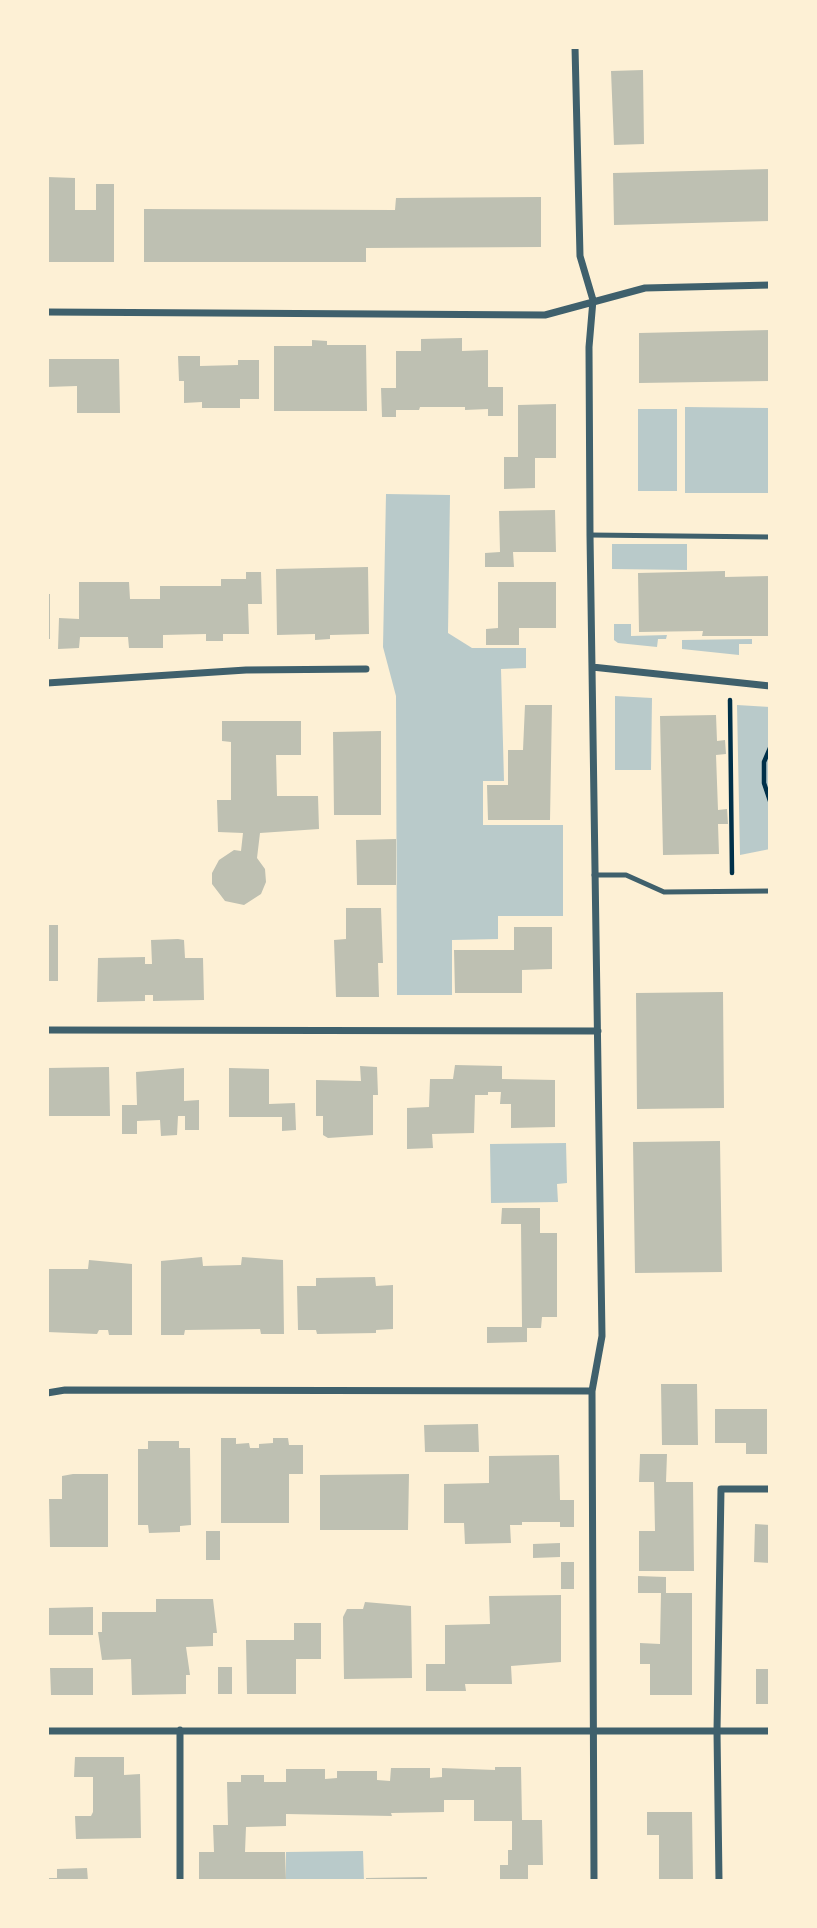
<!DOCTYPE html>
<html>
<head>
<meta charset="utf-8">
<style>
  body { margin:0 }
  #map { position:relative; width:817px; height:1928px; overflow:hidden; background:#fdf0d5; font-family:"Asap Condensed",sans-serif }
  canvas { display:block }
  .frame { position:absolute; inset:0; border:49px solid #fdf0d5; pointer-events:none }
</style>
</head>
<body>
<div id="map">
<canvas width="817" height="1928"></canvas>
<div class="frame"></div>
</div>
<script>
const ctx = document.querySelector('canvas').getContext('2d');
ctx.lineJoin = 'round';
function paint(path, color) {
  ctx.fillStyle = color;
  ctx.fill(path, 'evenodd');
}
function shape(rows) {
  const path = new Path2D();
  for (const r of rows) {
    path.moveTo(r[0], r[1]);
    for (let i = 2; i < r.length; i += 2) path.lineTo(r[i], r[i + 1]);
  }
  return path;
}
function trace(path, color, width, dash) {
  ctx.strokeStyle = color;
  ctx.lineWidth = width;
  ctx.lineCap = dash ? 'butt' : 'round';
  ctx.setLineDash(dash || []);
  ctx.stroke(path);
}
const green = shape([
  [685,407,768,408,769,493,685,493],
  [638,409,677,409,677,491,638,491],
  [386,494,450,495,448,633,472,648,526,648,526,668,501,669,504,781,483,781,483,825,563,825,563,916,498,916,498,939,452,940,452,995,397,995,396,696,383,647],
  [612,544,687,544,687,570,612,569],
  [614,624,631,624,631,636,667,635,666,639,658,639,657,647,618,643,614,640],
  [752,639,752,644,739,644,739,655,682,649,682,640],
  [615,696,652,698,651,770,615,770],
  [737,705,770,707,770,849,740,855],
  [566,1143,567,1183,557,1184,558,1202,491,1203,490,1144],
  [363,1851,364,1881,286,1881,286,1852]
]);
const building = shape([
  [643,70,644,144,614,145,611,71],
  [770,169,770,221,614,225,613,173],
  [47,177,75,178,75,210,96,210,96,184,114,184,114,262,47,262],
  [541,197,541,247,366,248,366,262,144,262,144,209,395,210,396,198],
  [770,330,770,381,639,383,639,333],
  [462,338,462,351,488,350,488,387,503,387,503,416,488,416,488,409,465,410,465,407,420,407,419,410,396,410,396,417,382,417,381,388,396,388,396,351,421,351,421,339],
  [312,340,327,341,327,345,366,345,367,411,274,411,274,346,312,346],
  [178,356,200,356,200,366,238,365,238,360,259,360,259,399,240,399,240,408,202,408,202,402,184,403,184,381,179,381],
  [47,359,119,359,120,413,77,413,77,386,47,387],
  [556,404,556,458,535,458,535,488,504,489,504,457,518,457,518,405],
  [555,510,556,552,513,552,514,567,485,567,485,553,500,552,499,511],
  [368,567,369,634,330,635,330,639,315,640,315,634,277,635,276,569],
  [725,571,725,577,770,576,770,636,702,636,703,631,639,632,638,573],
  [246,572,261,572,262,604,248,604,249,634,223,634,223,641,206,641,206,634,163,635,163,648,129,648,128,637,80,637,79,648,58,649,59,618,79,619,79,582,129,582,130,599,160,599,160,586,221,586,221,579,246,579],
  [498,582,556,582,556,628,519,628,519,645,486,645,486,629,498,628],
  [47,594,50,594,50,639,47,639],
  [525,705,552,705,550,820,488,820,487,785,508,785,508,750,523,750],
  [716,715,717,741,725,740,726,754,716,755,718,810,727,809,728,824,718,824,719,854,663,855,660,716],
  [222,721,301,721,301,755,276,755,277,796,318,796,319,829,260,833,257,858,265,869,266,882,261,894,244,905,225,901,212,884,212,873,219,860,234,850,241,851,243,833,218,832,217,800,231,800,231,742,222,741],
  [381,731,381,815,334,815,333,732],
  [396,839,396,885,357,885,356,840],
  [346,908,381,908,383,963,378,963,379,997,336,997,334,940,346,939],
  [47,925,58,925,58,981,47,981],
  [514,927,552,927,552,969,522,970,522,993,455,993,454,950,514,950],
  [178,939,184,940,185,958,203,958,204,1000,153,1001,153,995,145,995,145,1001,97,1002,98,958,145,957,145,964,152,964,151,940],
  [723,992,724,1108,637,1109,636,993],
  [455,1065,502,1066,502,1079,555,1080,555,1127,511,1128,511,1104,500,1104,501,1092,488,1092,488,1095,475,1095,474,1133,432,1134,433,1148,407,1149,407,1108,429,1107,430,1079,453,1079],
  [360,1066,377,1067,378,1095,373,1095,373,1135,328,1138,323,1135,323,1116,316,1116,316,1080,361,1081],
  [109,1067,110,1116,47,1116,47,1068],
  [184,1068,184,1101,199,1100,199,1130,185,1130,185,1116,178,1116,177,1135,161,1136,160,1120,137,1121,137,1134,122,1134,122,1105,137,1105,136,1072],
  [229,1068,269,1069,269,1104,295,1103,296,1130,282,1131,282,1117,229,1117],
  [720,1141,722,1272,635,1273,633,1142],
  [502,1208,540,1208,540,1233,557,1233,557,1317,542,1317,541,1328,527,1328,527,1342,487,1343,487,1327,522,1327,521,1224,501,1224],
  [202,1257,203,1266,241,1265,242,1257,283,1260,284,1334,261,1334,260,1329,185,1330,184,1335,161,1335,161,1261],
  [89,1260,132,1264,132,1335,109,1335,108,1330,99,1330,97,1334,47,1332,47,1269,88,1269],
  [375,1277,376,1286,393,1285,393,1329,376,1330,376,1333,317,1334,316,1330,298,1330,297,1286,316,1286,316,1278],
  [661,1384,697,1384,698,1445,662,1445],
  [715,1409,767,1409,767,1454,746,1454,746,1443,715,1443],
  [478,1424,479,1452,425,1452,424,1425],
  [221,1438,236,1438,236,1444,249,1443,250,1448,259,1448,259,1444,273,1443,273,1438,288,1438,289,1445,303,1445,303,1474,289,1474,289,1523,221,1523],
  [148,1441,179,1441,179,1448,190,1448,191,1525,180,1526,180,1532,149,1533,148,1525,138,1525,138,1449,148,1449],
  [640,1454,667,1454,666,1482,693,1482,694,1571,639,1571,639,1531,655,1531,654,1482,639,1482],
  [559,1455,560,1500,574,1500,574,1527,560,1527,560,1522,522,1522,522,1525,510,1525,511,1543,465,1544,464,1523,444,1523,444,1484,489,1483,489,1456],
  [73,1474,108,1474,108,1547,50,1547,49,1499,62,1499,62,1476],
  [409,1474,408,1530,320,1530,320,1475],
  [755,1524,770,1525,770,1563,754,1562],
  [206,1531,220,1531,220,1560,206,1560],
  [560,1543,560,1557,533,1558,533,1544],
  [561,1562,574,1562,574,1589,561,1589],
  [638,1576,666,1577,666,1593,692,1593,692,1695,650,1695,650,1664,640,1664,640,1643,660,1644,661,1593,638,1593],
  [561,1595,561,1662,511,1666,512,1684,465,1684,466,1691,426,1691,426,1664,445,1664,445,1625,490,1624,489,1596],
  [156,1599,213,1599,217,1633,213,1633,213,1646,186,1647,190,1675,186,1675,186,1694,132,1695,131,1659,102,1660,98,1632,102,1632,102,1612,156,1612],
  [365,1602,411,1606,412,1678,344,1679,343,1617,347,1609,363,1609],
  [93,1607,93,1635,47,1635,47,1608],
  [294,1623,321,1623,321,1659,296,1659,296,1694,247,1694,246,1640,294,1640],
  [218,1667,232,1667,232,1694,218,1694],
  [50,1668,93,1668,93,1695,51,1695],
  [756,1669,770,1669,770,1704,756,1704],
  [75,1757,124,1757,124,1775,140,1774,141,1838,76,1839,75,1816,91,1816,93,1812,93,1777,74,1777],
  [495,1767,521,1767,522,1820,542,1820,543,1865,528,1865,528,1881,500,1881,500,1865,508,1865,508,1850,512,1850,512,1821,474,1821,474,1800,444,1800,444,1812,391,1813,392,1816,286,1814,286,1826,246,1827,245,1852,285,1852,286,1880,199,1881,199,1852,214,1852,213,1825,228,1825,227,1782,241,1782,241,1775,264,1775,264,1782,286,1782,286,1769,325,1769,325,1779,337,1778,337,1771,377,1771,377,1780,390,1781,391,1768,430,1768,430,1778,442,1777,442,1768,495,1770],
  [647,1812,692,1812,693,1881,659,1881,659,1835,647,1835],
  [87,1868,88,1881,47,1881,47,1878,57,1878,57,1869],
  [427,1877,427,1881,366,1881,366,1878]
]);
const path = shape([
  [730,700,732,873],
  [770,748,764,762,764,783,770,801]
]);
const service = shape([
  [590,535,770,537],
  [594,875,626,875,664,892,770,891]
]);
const minor = shape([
  [575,47,580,256,593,300,589,347,590,535,602,1336,592,1391,594,1881],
  [47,312,545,315,645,288,770,285],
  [592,667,770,686],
  [47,683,246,670,366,669],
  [47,1030,598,1031],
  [47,1393,65,1390,592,1391],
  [180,1730,180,1881],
  [47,1731,770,1731],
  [719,1881,717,1731,721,1489,770,1489]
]);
paint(green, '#b9caca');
paint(building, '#bec0b2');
trace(path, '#003049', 4.5);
trace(service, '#3f606c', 5);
trace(minor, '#3f606c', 7);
</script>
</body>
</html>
